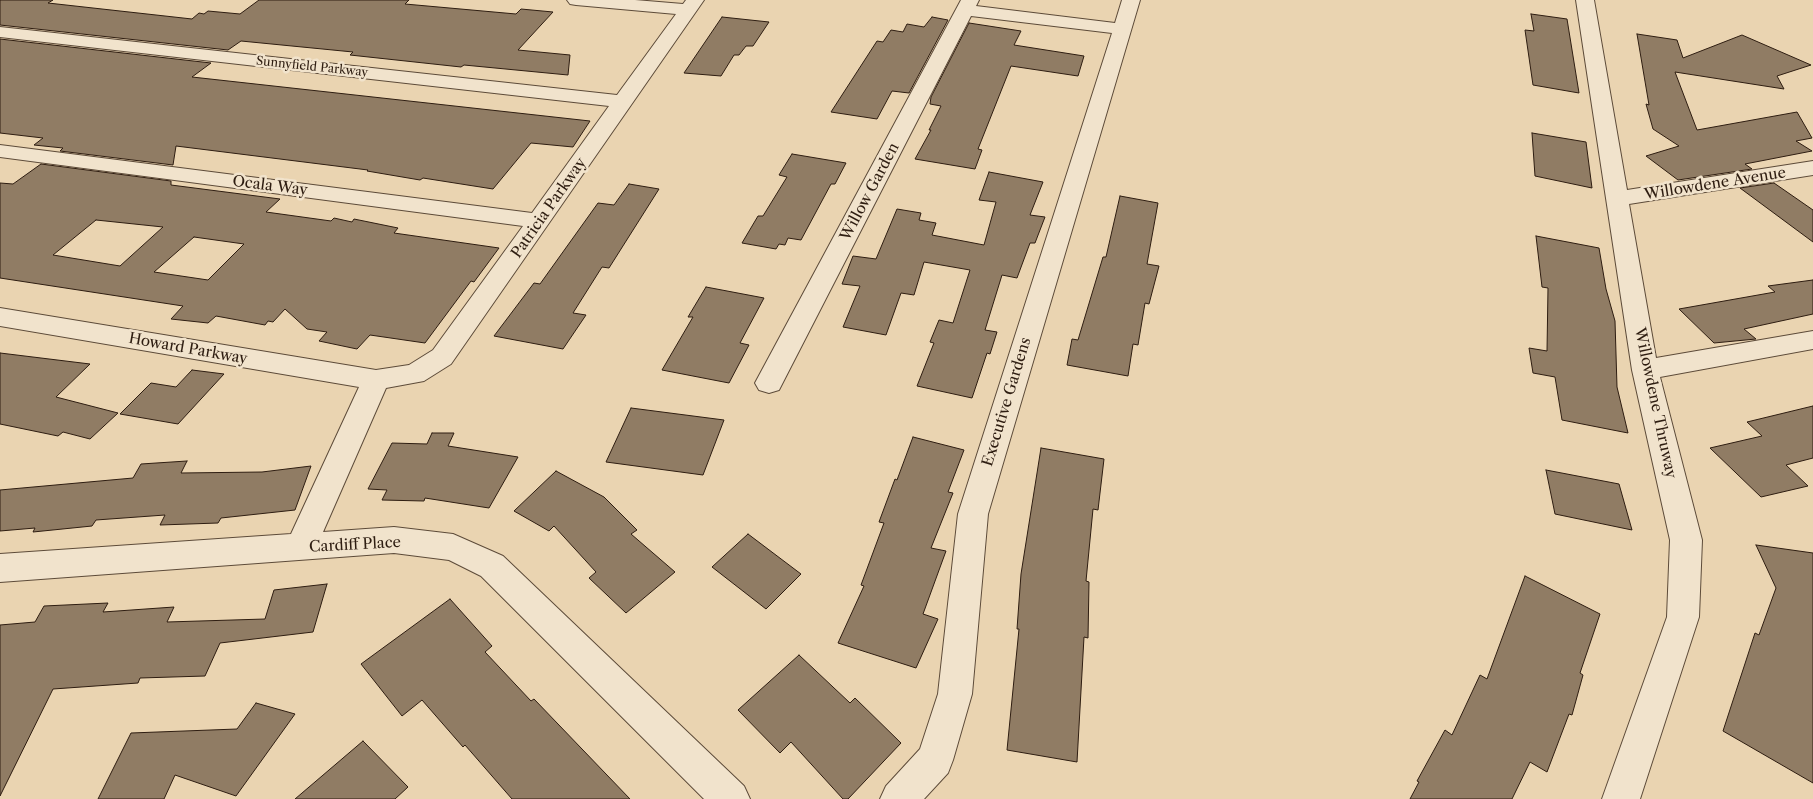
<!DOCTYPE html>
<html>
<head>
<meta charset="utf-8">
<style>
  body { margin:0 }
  canvas { display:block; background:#ead4b1 }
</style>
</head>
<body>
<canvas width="1813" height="799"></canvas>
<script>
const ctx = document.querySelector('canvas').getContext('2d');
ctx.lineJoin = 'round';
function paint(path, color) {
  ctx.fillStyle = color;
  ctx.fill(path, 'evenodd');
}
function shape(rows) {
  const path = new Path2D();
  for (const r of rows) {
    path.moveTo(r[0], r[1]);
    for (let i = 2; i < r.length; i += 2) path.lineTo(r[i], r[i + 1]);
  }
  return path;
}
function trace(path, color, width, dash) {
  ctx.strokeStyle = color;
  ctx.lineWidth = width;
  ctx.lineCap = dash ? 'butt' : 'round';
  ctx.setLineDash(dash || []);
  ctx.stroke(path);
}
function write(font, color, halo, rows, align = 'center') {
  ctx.font = font + ' "Libre Caslon Text",serif';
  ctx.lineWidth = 5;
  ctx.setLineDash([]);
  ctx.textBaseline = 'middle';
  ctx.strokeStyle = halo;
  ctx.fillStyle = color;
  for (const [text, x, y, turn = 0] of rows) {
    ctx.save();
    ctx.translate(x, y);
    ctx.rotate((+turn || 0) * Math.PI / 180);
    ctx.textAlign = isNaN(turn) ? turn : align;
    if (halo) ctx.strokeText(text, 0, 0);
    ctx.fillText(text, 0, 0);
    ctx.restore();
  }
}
const building = shape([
  [0,0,53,0,48,3,192,19,199,13,204,14,208,11,240,14,259,0,409,0,405,4,516,14,521,9,553,12,518,50,570,55,568,75,464,65,461,67,350,55,353,52,241,41,228,50,0,25,0,0],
  [1531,14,1567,19,1579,93,1533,85,1525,30,1534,31,1531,14],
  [722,17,769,22,753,46,746,46,739,55,734,55,721,76,684,73,722,17],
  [932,17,948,20,909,93,892,91,877,119,831,112,877,41,883,42,891,30,903,32,907,24,924,27,932,17],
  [969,23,1021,31,1014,45,1084,56,1078,76,1011,66,978,149,982,150,975,169,915,159,931,130,929,130,941,106,930,104,931,97,969,23],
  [1637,34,1677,40,1683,58,1742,35,1811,65,1777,76,1784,89,1675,72,1697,130,1797,112,1812,138,1796,141,1812,151,1745,164,1752,169,1678,180,1646,156,1679,146,1653,129,1646,104,1649,105,1637,34],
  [0,39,211,63,192,77,590,121,573,147,531,143,493,189,423,178,420,180,367,171,368,170,176,146,173,165,60,151,63,148,34,145,43,138,0,133,0,39],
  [1532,133,1586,142,1592,188,1535,176,1532,133],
  [792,154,846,163,835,184,831,184,801,240,788,238,785,245,779,244,776,249,742,243,758,216,763,216,787,177,779,175,792,154],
  [41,164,171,181,171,185,280,199,266,212,331,221,334,218,352,222,354,219,398,228,394,233,499,248,474,282,471,281,425,343,370,335,357,349,319,341,327,332,307,329,285,309,273,322,268,321,265,325,216,316,208,323,171,319,183,306,0,278,0,183,13,184,41,164],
  [96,220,163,227,120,266,53,255,96,220],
  [194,237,244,244,208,280,154,272,194,237],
  [989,172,1043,182,1030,215,1045,217,1035,243,1030,243,1017,278,1002,275,985,330,997,332,990,354,987,353,972,398,917,386,934,343,930,342,939,320,953,323,970,270,924,262,914,295,901,293,886,335,843,327,860,286,842,284,853,256,876,259,897,209,921,213,919,220,936,223,932,235,984,245,996,202,979,200,989,172],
  [1774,183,1813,210,1813,242,1740,188,1774,183],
  [629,184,659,189,609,268,602,267,573,313,586,315,563,349,494,336,534,283,540,284,598,203,614,205,629,184],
  [1120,196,1158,203,1147,264,1159,266,1149,304,1145,303,1138,345,1133,344,1128,376,1067,365,1072,339,1078,340,1103,257,1106,257,1120,196],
  [1536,236,1599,248,1606,289,1615,321,1617,387,1628,433,1562,420,1555,377,1533,373,1529,348,1547,351,1548,288,1542,287,1536,236],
  [1813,280,1813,314,1744,329,1756,339,1714,343,1679,309,1775,292,1768,286,1813,280],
  [706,287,764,298,740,343,749,345,729,383,662,370,693,317,688,317,706,287],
  [0,353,90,364,56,397,118,413,90,439,63,432,58,436,0,424,0,353],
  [192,370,224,374,178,424,120,414,151,383,176,387,192,370],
  [1813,406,1813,458,1786,465,1808,486,1761,497,1710,448,1762,436,1747,422,1813,406],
  [631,408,724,420,703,475,606,462,631,408],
  [432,433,454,433,448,446,518,457,489,508,425,498,424,501,382,500,387,490,368,489,392,443,427,444,432,433],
  [913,437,964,450,948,492,953,493,931,548,946,551,923,614,938,619,916,668,838,643,864,586,861,585,884,523,879,522,895,479,897,480,913,437],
  [1041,448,1104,459,1098,510,1093,509,1086,581,1089,582,1088,638,1084,637,1077,762,1007,750,1019,629,1017,629,1021,574,1041,448],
  [187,461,181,473,262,472,311,466,295,510,221,518,218,523,160,525,165,515,96,520,92,526,33,532,35,528,0,531,0,490,133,478,141,464,187,461],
  [1546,470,1619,484,1632,530,1555,514,1546,470],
  [556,471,604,497,637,530,631,534,675,572,626,613,589,578,596,572,554,526,549,531,514,511,556,471],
  [748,534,801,574,766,609,712,567,748,534],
  [1756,545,1813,553,1813,783,1723,731,1755,633,1759,635,1776,588,1756,545],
  [1525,576,1600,614,1580,673,1583,675,1572,715,1569,714,1547,772,1530,762,1512,799,1410,799,1419,782,1417,781,1445,730,1452,735,1480,675,1487,679,1525,576],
  [327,584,313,632,220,643,205,676,140,678,138,683,53,689,0,796,0,625,35,622,44,606,108,603,103,612,174,607,167,622,265,619,274,590,327,584],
  [450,599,492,646,485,652,531,701,534,699,630,799,512,799,465,745,463,747,422,700,402,716,361,664,450,599],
  [799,655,850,703,855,698,901,743,848,799,843,799,791,742,780,753,738,710,799,655],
  [256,703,295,714,236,796,175,775,164,799,98,799,131,733,237,729,256,703],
  [363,741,408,787,395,799,295,799,363,741]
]);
const street = shape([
  [567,0,635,0,683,4,686,0,704,0,451,364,424,381,386,388,323,532,394,527,453,534,503,556,744,786,750,799,704,799,481,576,449,560,394,553,0,582,0,554,291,534,359,387,0,326,0,308,376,370,409,365,433,350,523,226,0,157,0,145,532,213,609,106,0,37,0,27,617,95,676,14,576,5,570,4,567,0],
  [961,0,979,0,976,6,1115,23,1122,0,1140,0,988,514,972,694,953,760,948,773,924,799,880,799,886,786,920,749,938,694,958,514,1112,33,971,16,779,390,769,393,759,390,755,383,961,0],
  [1576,0,1594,0,1627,190,1813,161,1813,175,1629,204,1656,358,1813,331,1813,349,1660,377,1702,540,1699,617,1640,799,1602,799,1667,617,1670,540,1632,370,1576,0]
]);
const farStreetnames = [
  ["Sunnyfield Parkway",312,67,6]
];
const streetNames = [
  ["Willowdene Avenue",1715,184,-9],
  ["Ocala Way",270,186,7],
  ["Willow Garden",870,192,-62],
  ["Patricia Parkway",549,208,-55],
  ["Howard Parkway",188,349,10],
  ["Executive Gardens",1007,402,-73],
  ["Willowdene Thruway",1655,403,78],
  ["Cardiff Place",355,545,-3]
];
paint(building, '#907c64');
trace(building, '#2e1d11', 1);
trace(street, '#5d4b39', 2);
paint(street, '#f1e3cc');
write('12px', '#2e1d11', '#f1e3cc', farStreetnames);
write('15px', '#2e1d11', '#f1e3cc', streetNames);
</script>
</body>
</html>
